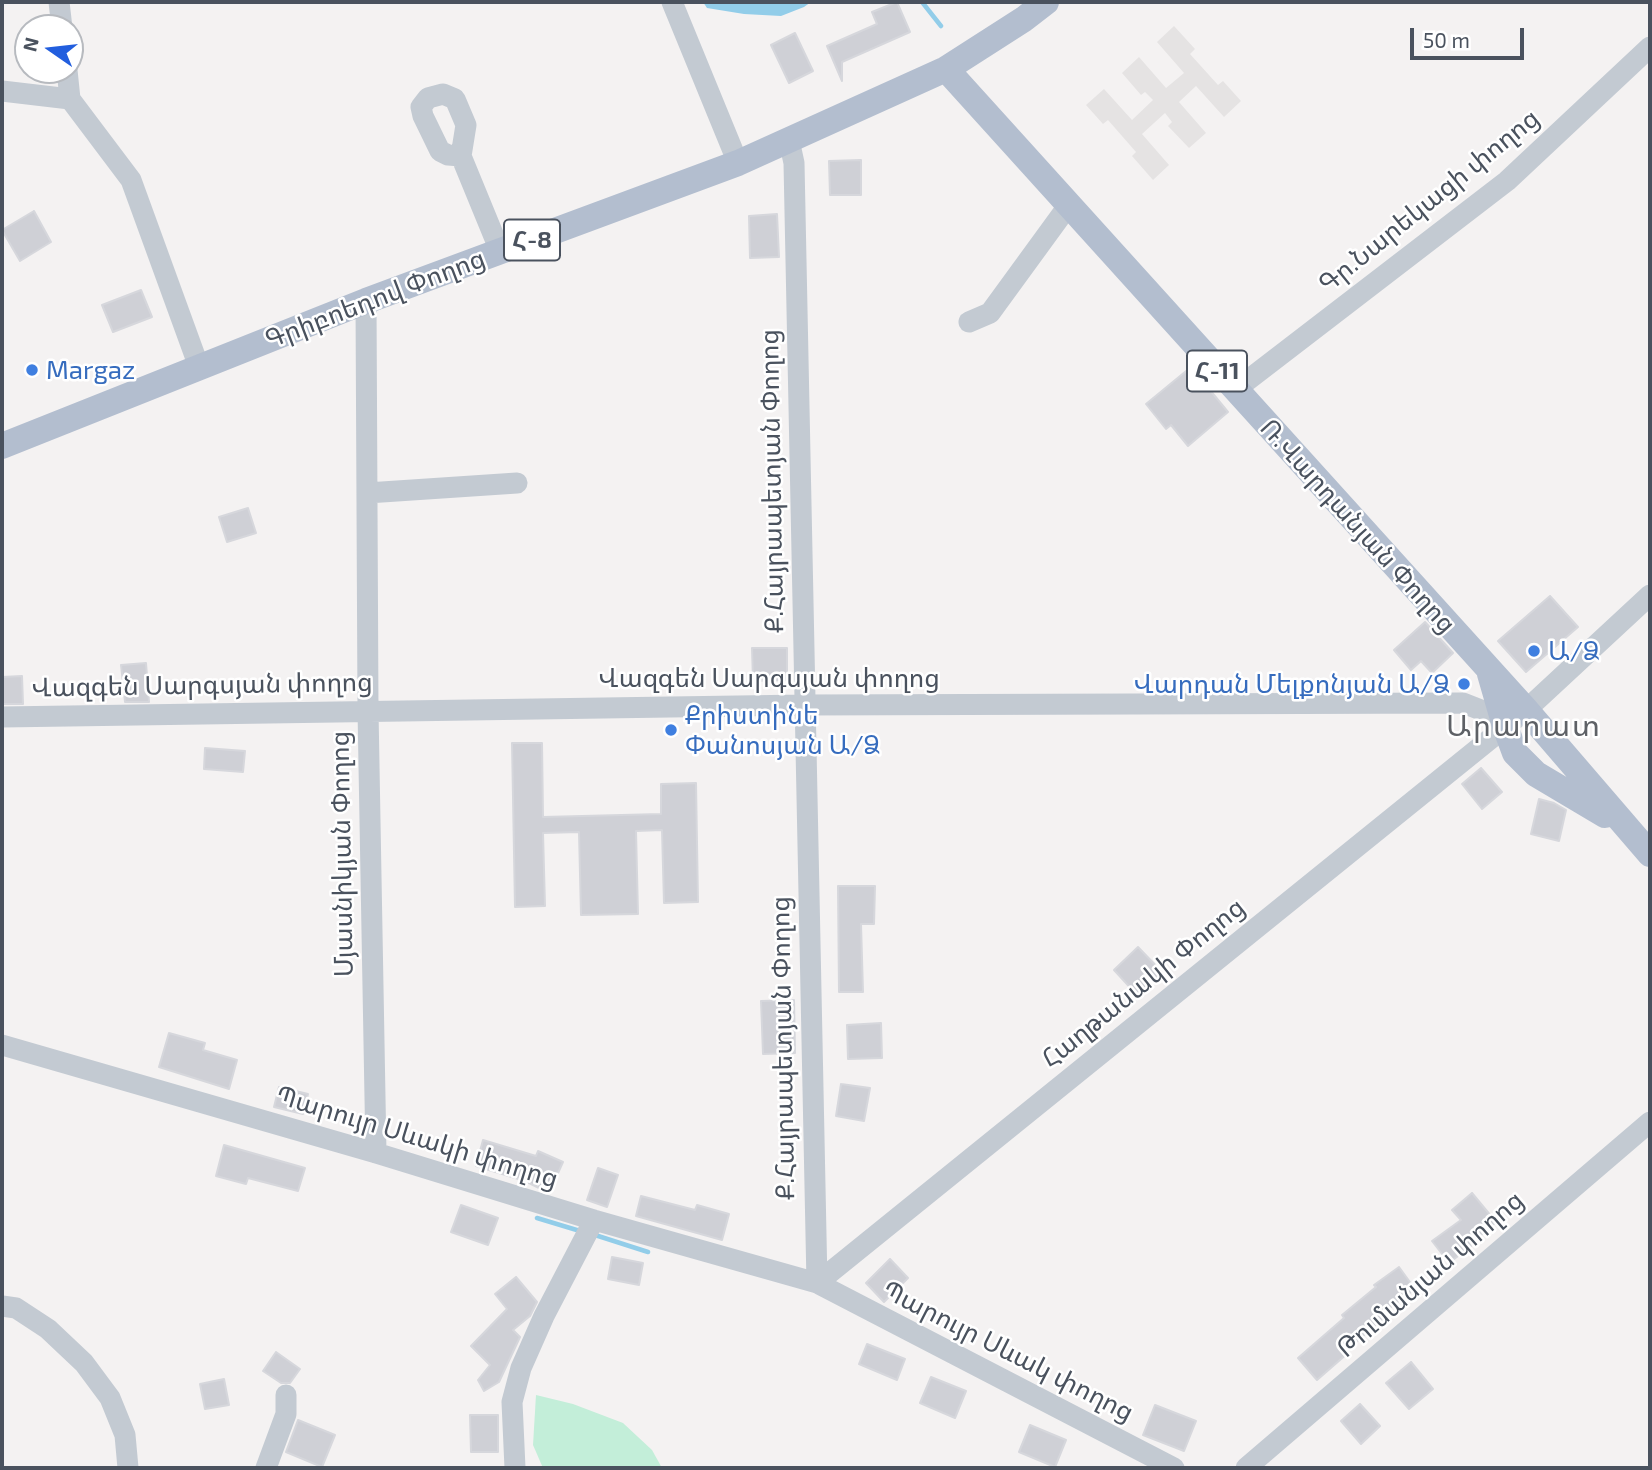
<!DOCTYPE html>
<html>
<head>
<meta charset="utf-8">
<style>
  body { margin:0 }
  #map { position:relative; width:1652px; height:1470px; overflow:hidden; background:#f4f2f2; font-family:"Exo 2",sans-serif }
  canvas { display:block }
  .frame { position:absolute; inset:0; border:4px solid #4a525e; pointer-events:none }
  .north { position:absolute; left:14px; top:14px; width:70px; height:70px; box-sizing:border-box; background:#fff; border:2px solid #b7babf; border-radius:50%; rotate:284deg; font-size:19px; font-weight:700; line-height:28px; text-align:center; color:#4a525e }
  .north::after { content:''; display:block; margin:auto; width:24px; height:32px; background:#225ede; clip-path:polygon(50% 0,100% 100%,50% 72%,0 100%) }
  .scale { position:absolute; left:1410px; top:28px; width:114px; height:32px; box-sizing:border-box; border:4px solid #4a525e; border-top:0; padding-left:9px; font-size:21px; line-height:24px; white-space:nowrap; color:#4a525e; -webkit-text-stroke:5px #fff; paint-order:stroke }
</style>
</head>
<body>
<div id="map">
<canvas width="1652" height="1470"></canvas>
<div class="frame"></div>
<div class="north">N</div>
<div class="scale">50 m</div>
</div>
<script>
const ctx = document.querySelector('canvas').getContext('2d');
ctx.lineJoin = 'round';
function paint(path, color) {
  ctx.fillStyle = color;
  ctx.fill(path, 'evenodd');
}
function shape(rows) {
  const path = new Path2D();
  for (const r of rows) {
    path.moveTo(r[0], r[1]);
    for (let i = 2; i < r.length; i += 2) path.lineTo(r[i], r[i + 1]);
  }
  return path;
}
function trace(path, color, width, dash) {
  ctx.strokeStyle = color;
  ctx.lineWidth = width;
  ctx.lineCap = dash ? 'butt' : 'round';
  ctx.setLineDash(dash || []);
  ctx.stroke(path);
}
function write(font, color, halo, rows, align = 'center') {
  ctx.font = font + ' "Exo 2","Noto Sans Armenian",sans-serif';
  ctx.lineWidth = 5;
  ctx.setLineDash([]);
  ctx.textBaseline = 'middle';
  ctx.strokeStyle = halo;
  ctx.fillStyle = color;
  for (const [text, x, y, turn = 0] of rows) {
    ctx.save();
    ctx.translate(x, y);
    ctx.rotate((+turn || 0) * Math.PI / 180);
    ctx.textAlign = isNaN(turn) ? turn : align;
    if (halo) ctx.strokeText(text, 0, 0);
    ctx.fillText(text, 0, 0);
    ctx.restore();
  }
}
const education = shape([
  [1174,26,1195,49,1190,54,1218,85,1223,81,1241,101,1224,117,1196,86,1179,102,1206,133,1189,148,1168,126,1172,122,1165,113,1142,134,1169,165,1153,180,1132,156,1136,152,1108,120,1103,124,1086,105,1104,89,1132,120,1153,100,1145,92,1141,95,1122,73,1139,57,1166,88,1184,73,1157,42]
]);
const green = shape([
  [536,1395,573,1404,623,1423,652,1450,662,1468,543,1468,533,1445]
]);
const water = shape([
  [703,2,811,2,804,7,781,16,744,14,707,8]
]);
const stream = shape([
  [922,2,941,26],
  [537,1218,580,1231],
  [595,1235,648,1252]
]);
const building = shape([
  [897,2,910,32,842,62,842,81,827,46,877,24,872,12,897,2],
  [795,33,813,71,789,83,771,45,795,33],
  [861,160,861,195,830,195,829,161,861,160],
  [34,211,51,242,20,261,2,230,34,211],
  [777,214,779,257,750,258,749,216,777,214],
  [141,290,152,317,113,332,102,305,141,290],
  [1191,367,1228,412,1188,446,1171,425,1166,429,1146,404,1191,367],
  [248,508,256,533,227,542,219,517,248,508],
  [1550,596,1578,627,1526,672,1498,641,1550,596],
  [1425,622,1453,653,1432,673,1421,661,1411,670,1394,650,1425,622],
  [752,648,787,648,787,680,753,681,752,648],
  [146,663,149,702,125,702,121,665,146,663],
  [22,676,23,704,2,704,2,677,22,676],
  [512,743,542,743,543,817,661,814,661,784,696,783,698,902,664,903,662,830,636,831,638,914,581,915,579,832,543,833,545,906,515,907,512,743],
  [205,748,245,751,243,772,204,769,205,748],
  [1481,768,1502,792,1482,809,1462,784,1481,768],
  [1539,799,1554,803,1566,810,1559,841,1531,834,1539,799],
  [838,886,875,886,874,924,861,924,863,992,839,992,838,886],
  [1138,947,1162,972,1137,995,1114,970,1138,947],
  [794,1000,795,1053,763,1054,761,1001,794,1000],
  [881,1023,882,1058,848,1059,847,1025,881,1023],
  [169,1033,205,1043,203,1050,237,1060,229,1089,159,1067,169,1033],
  [841,1084,870,1088,864,1121,836,1116,841,1084],
  [279,1087,308,1094,303,1114,274,1107,279,1087],
  [483,1140,536,1156,538,1151,563,1162,549,1193,525,1181,476,1166,483,1140],
  [224,1145,305,1168,298,1191,248,1178,246,1184,216,1176,224,1145],
  [598,1168,618,1175,607,1207,587,1200,598,1168],
  [1472,1193,1496,1222,1470,1245,1471,1246,1449,1263,1432,1241,1461,1220,1452,1210,1472,1193],
  [641,1196,695,1210,697,1205,729,1214,722,1240,636,1216,641,1196],
  [461,1205,498,1218,488,1245,451,1232,461,1205],
  [612,1257,643,1263,639,1285,608,1279,612,1257],
  [890,1259,908,1278,884,1302,866,1283,890,1259],
  [1399,1267,1415,1289,1383,1313,1386,1316,1346,1351,1348,1353,1317,1380,1298,1358,1344,1318,1342,1315,1376,1287,1374,1285,1399,1267],
  [516,1277,537,1302,530,1316,513,1330,520,1337,499,1382,484,1391,478,1380,490,1365,471,1346,507,1309,495,1294,516,1277],
  [867,1344,905,1359,897,1380,859,1364,867,1344],
  [276,1352,300,1369,290,1383,281,1383,263,1371,276,1352],
  [1411,1362,1433,1389,1409,1409,1386,1383,1411,1362],
  [931,1377,966,1391,955,1418,920,1403,931,1377],
  [224,1379,229,1405,205,1409,200,1384,224,1379],
  [1360,1404,1380,1426,1361,1444,1341,1421,1360,1404],
  [1155,1405,1196,1421,1184,1451,1143,1435,1155,1405],
  [470,1415,498,1415,498,1452,471,1452,470,1415],
  [298,1420,335,1435,322,1467,286,1452,298,1420],
  [1030,1425,1066,1440,1055,1467,1019,1452,1030,1425]
]);
const minor = shape([
  [59,2,62,28],
  [672,2,738,163],
  [67,70,70,99],
  [2,91,70,99,131,180,199,367],
  [789,140,794,163,817,1283],
  [461,156,448,155,440,151,423,116,421,107,428,98,443,94,455,99,466,125,461,156,500,251],
  [366,301,368,710,376,1153],
  [969,322,990,313,1068,206],
  [1235,390,1507,181,1650,47],
  [367,493,517,483],
  [2,717,804,705,1463,703,1486,712,1505,726],
  [2,1045,376,1153,594,1220,817,1283,1174,1468],
  [817,1283,1526,710,1650,595],
  [2,1306,16,1308,48,1329,84,1363,110,1398,125,1435,128,1468],
  [266,1468,286,1414,286,1395],
  [515,1468,512,1402,521,1368,544,1316,594,1220],
  [1246,1468,1650,1122]
]);
const major = shape([
  [946,69,1526,710,1650,854],
  [2,446,366,301,738,163,946,69,1024,19,1046,2],
  [1490,674,1505,726,1515,753,1536,774,1605,815]
]);
const markers = [
  [32,370,7,"#3f7fe0"],
  [1534,651,7,"#3f7fe0"],
  [1464,684,7,"#3f7fe0"],
  [671,730,7,"#3f7fe0"]
];
const shields = [
  [532,240,56],
  [1217,371,60]
];
const shieldNames = [
  ["Հ-8",532,240],
  ["Հ-11",1217,371]
];
const streetNames = [
  ["Գր.Նարեկացի փողոց",1429,201,-39],
  ["Գրիբոեդով Փողոց",375,299,-21],
  ["Ք.Հայրապետյան Փողոց",772,481,-91],
  ["Ռ.Վարդանյան Փողոց",1358,526,48],
  ["Վազգեն Սարգսյան փողոց",769,678],
  ["Վազգեն Սարգսյան փողոց",202,685,-1],
  ["Մյասնիկյան Փողոց",342,854,-91],
  ["Հաղթանակի Փողոց",1143,983,-39],
  ["Ք.Հայրապետյան Փողոց",783,1048,-91],
  ["Պարույր Սևակի փողոց",417,1137,17],
  ["Թումանյան փողոց",1430,1274,-41],
  ["Պարույր Սևակ փողոց",1008,1351,27]
];
const shopNames = [
  ["Margaz",46,370],
  ["Ա/Ձ",1548,651],
  ["Վարդան Մելքոնյան Ա/Ձ",1450,684,"right"],
  ["Քրիստինե",685,715],
  ["Փանոսյան Ա/Ձ",685,745]
];
const quarterNames = [
  ["Արարատ",1524,726]
];
paint(education, '#e5e3e3');
paint(green, '#c3eed9');
paint(water, '#92cde9');
trace(stream, '#92cde9', 4.5);
paint(building, '#cfd0d6');
trace(building, '#d6d7dc', 2);
trace(minor, '#c3cad2', 21);
trace(major, '#b3becf', 26);
for (const [x, y, r, color] of markers) {
  const dot = new Path2D();
  dot.arc(x, y, r, 0, 2 * Math.PI);
  ctx.fillStyle = color;
  ctx.fill(dot);
  trace(dot, '#fff', 2.5);
}
for (const [x, y, w] of shields) {
  const box = new Path2D();
  box.roundRect(x - w / 2, y - 20.5, w, 41, 5);
  ctx.fillStyle = '#fff';
  ctx.fill(box);
  trace(box, '#4a525e', 2);
}
write('bold 24px', '#4a525e', null, shieldNames);
write('26px', '#4a525e', '#fff', streetNames);
write('26px', '#366cbe', '#fff', shopNames, 'left');
ctx.letterSpacing = '2px';
write('30px', '#5e6166', '#fff', quarterNames);
ctx.letterSpacing = '0px';
</script>
</body>
</html>
